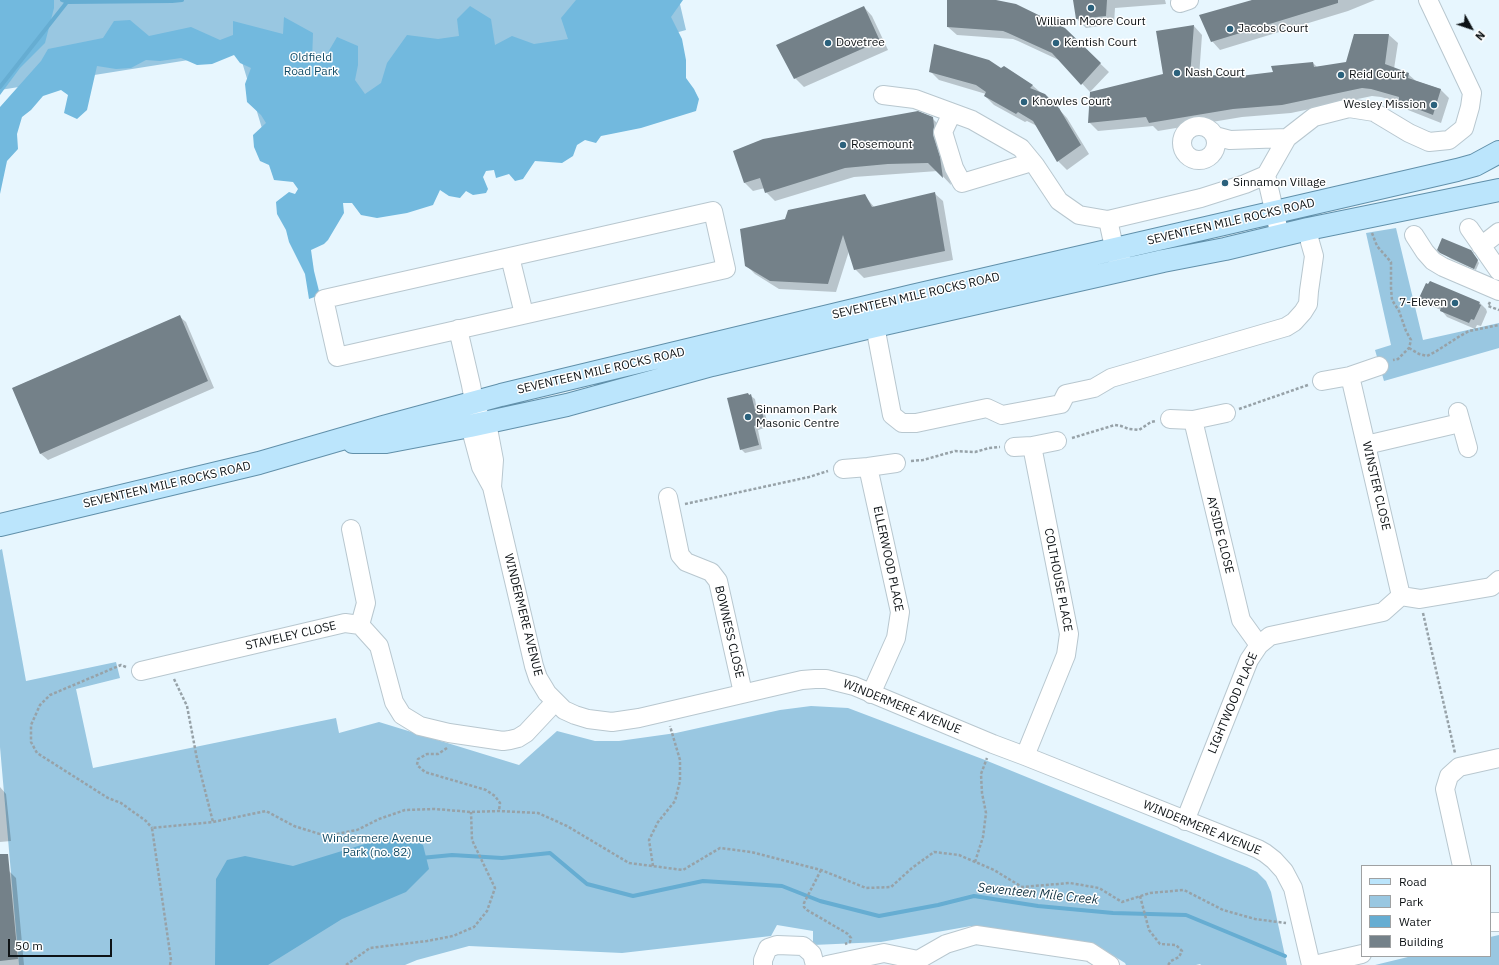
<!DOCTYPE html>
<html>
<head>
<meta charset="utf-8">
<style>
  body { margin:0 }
  #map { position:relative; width:1499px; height:965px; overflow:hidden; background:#e7f6fe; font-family:"IBM Plex Sans",sans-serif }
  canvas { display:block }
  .legend { position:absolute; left:1361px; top:865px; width:130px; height:92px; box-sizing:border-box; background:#fff; border:1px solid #9fa1a2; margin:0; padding:5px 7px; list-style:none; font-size:12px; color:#0e1316 }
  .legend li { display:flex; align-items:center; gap:8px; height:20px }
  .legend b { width:20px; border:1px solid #9fa1a2 }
  .north { position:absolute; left:1451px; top:8px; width:40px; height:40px; -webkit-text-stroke:3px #fff; paint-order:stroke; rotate:130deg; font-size:11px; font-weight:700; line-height:16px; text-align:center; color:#0e1316 }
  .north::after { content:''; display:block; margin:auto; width:14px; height:18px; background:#0e1316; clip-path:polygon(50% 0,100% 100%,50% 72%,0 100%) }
  .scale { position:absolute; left:8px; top:939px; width:104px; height:18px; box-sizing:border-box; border:2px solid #0e1316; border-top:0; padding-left:5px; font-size:12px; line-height:14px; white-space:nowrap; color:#0e1316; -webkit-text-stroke:3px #fff; paint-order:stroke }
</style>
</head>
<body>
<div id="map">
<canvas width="1499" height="965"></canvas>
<ul class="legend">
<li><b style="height:5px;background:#bbe5fc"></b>Road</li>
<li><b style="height:11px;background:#99c7e1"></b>Park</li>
<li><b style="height:11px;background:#66add2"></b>Water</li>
<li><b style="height:11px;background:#748189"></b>Building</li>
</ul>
<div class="north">N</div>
<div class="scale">50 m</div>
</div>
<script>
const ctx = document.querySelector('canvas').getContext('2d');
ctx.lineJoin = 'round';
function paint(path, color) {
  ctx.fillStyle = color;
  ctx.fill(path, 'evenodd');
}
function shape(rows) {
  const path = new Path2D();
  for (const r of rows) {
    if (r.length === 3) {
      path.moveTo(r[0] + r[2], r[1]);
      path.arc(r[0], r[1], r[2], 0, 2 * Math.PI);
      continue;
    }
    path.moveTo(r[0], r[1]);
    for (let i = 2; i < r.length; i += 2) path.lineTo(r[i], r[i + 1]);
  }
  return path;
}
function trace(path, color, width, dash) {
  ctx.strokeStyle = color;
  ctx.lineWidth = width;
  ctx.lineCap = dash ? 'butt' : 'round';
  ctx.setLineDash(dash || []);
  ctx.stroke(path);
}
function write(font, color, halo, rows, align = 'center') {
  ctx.font = font + ' "IBM Plex Sans",sans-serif';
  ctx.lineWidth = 3;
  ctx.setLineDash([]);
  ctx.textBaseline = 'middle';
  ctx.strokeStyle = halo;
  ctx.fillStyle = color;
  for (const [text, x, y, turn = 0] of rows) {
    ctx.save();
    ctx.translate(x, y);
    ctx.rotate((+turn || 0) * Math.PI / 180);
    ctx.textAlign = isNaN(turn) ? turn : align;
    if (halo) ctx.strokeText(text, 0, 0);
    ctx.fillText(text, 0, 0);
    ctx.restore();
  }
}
const green = shape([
  [0,0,679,0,686,30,267,145,239,52,0,90],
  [1396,228,1423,340,1499,323,1499,348,1384,381,1375,350,1391,345,1366,233],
  [2,549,26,681,116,662,120,678,76,689,93,768,336,718,339,733,379,722,519,765,557,731,595,741,619,741,676,733,780,710,811,706,848,708,985,760,1247,867,1257,872,1266,881,1271,892,1287,965,1201,965,1200,964,1196,965,1126,965,1125,963,1093,943,971,926,881,942,813,945,813,931,777,925,771,936,622,953,469,946,417,960,405,965,19,965,0,747,0,550],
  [1499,935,1499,965,1375,965,1412,956,1490,956,1490,937]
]);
const forest = shape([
  [0,0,54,0,54,8,45,43,20,68,0,95],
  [576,0,683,0,671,17,682,39,686,60,686,78,694,89,699,99,696,111,641,128,601,136,596,143,585,140,577,145,573,156,562,163,535,161,523,179,515,181,509,174,496,178,494,170,486,171,483,177,488,189,486,193,473,195,466,191,460,198,449,196,440,190,433,205,407,213,377,218,361,215,352,203,343,203,344,213,328,240,324,244,311,250,314,271,320,295,309,299,305,274,289,242,286,230,277,214,276,202,289,192,295,194,298,189,293,182,274,180,269,165,260,161,254,147,253,135,266,123,261,115,247,102,245,84,251,68,240,63,234,55,212,64,197,65,181,58,160,61,146,60,131,68,116,69,97,66,87,110,77,119,64,113,68,95,61,90,43,96,31,110,22,117,17,134,18,149,7,161,0,194,0,107,41,61,48,49,103,38,114,21,130,20,149,36,191,27,220,40,233,35,233,21,283,34,284,17,313,33,312,61,327,54,337,37,358,46,358,65,355,80,365,94,381,83,387,63,407,35,438,39,459,36,457,19,470,6,491,19,495,45,512,36,534,44,568,39,561,18]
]);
const water = shape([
  [404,836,423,845,429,869,406,892,342,919,268,965,215,965,216,879,227,860,245,856,293,866,381,839]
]);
const shadow = shape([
  [948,0,991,0,1064,29,1109,72,1090,92,1061,61,1018,41,1013,39,957,35,948,27],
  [1074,0,1165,0,1166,4,1115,8,1114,24,1086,28,1077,19],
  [1252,0,1375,0,1348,11,1220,50,1212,41],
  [864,7,872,16,888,50,804,87,795,78],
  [1194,26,1202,35,1199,77,1231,75,1234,78,1274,73,1313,63,1317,67,1347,63,1354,35,1389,35,1398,43,1394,69,1408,74,1416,81,1440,89,1449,98,1441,123,1408,110,1402,103,1381,97,1372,96,1291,113,1242,117,1158,131,1153,126,1098,131,1089,122,1164,75],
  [1001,70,1032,85,1054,104,1067,118,1089,154,1067,170,1058,161,1037,126,1027,121,1025,122,994,105,985,96,986,94,939,80,930,71],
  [932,118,941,127,951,185,938,171,854,177,775,201,766,192,765,188,753,191,744,182],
  [934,193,943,201,953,260,864,278,855,269,849,251,836,292,779,289,755,274,746,265,785,220,864,195,875,208],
  [1471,250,1479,263,1476,270,1451,259,1440,251],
  [1420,298,1480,303,1486,309,1487,312,1481,326,1477,325,1475,329,1447,317,1441,310,1427,304],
  [179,316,186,322,214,388,48,460,41,454,13,388],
  [748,394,755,399,757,410,761,409,765,413,768,427,758,430,762,449,745,453,741,449],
  [0,787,6,794,11,841,0,842],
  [9,871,16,878,24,965,0,965,0,872]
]);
const stream = shape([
  [62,0,67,2,172,1,182,0],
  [0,87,67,2],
  [421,858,452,855,502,858,550,853,587,884,633,896,703,881,782,886,820,901,879,916,938,905,974,896,1038,906,1113,913,1186,915,1285,956]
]);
const building = shape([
  [947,0,996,0,1016,4,1065,28,1101,63,1081,85,1052,53,1008,33,1003,31,947,27],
  [1073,0,1107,0,1106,16,1076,19],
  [1252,0,1338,0,1338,3,1211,42,1199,15],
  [864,6,880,41,794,79,776,45],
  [1194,25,1190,77,1231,74,1232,77,1273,72,1271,66,1313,62,1314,67,1346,62,1354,34,1389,34,1385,64,1409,73,1408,78,1441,89,1433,115,1399,102,1399,97,1371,89,1362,88,1282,105,1233,109,1149,123,1146,117,1088,123,1090,92,1163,74,1156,31],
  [934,44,989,60,1001,68,1004,66,1033,85,1030,88,1045,94,1059,108,1081,145,1057,162,1033,121,1018,112,1016,114,984,96,986,92,976,85,929,72],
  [918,111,933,117,934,126,933,135,940,157,943,178,928,163,888,164,845,168,765,193,760,178,744,183,733,151,763,139],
  [935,192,945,251,854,270,843,235,828,284,770,281,745,266,740,229,785,219,788,210,865,194,872,207],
  [1442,238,1471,250,1478,260,1474,269,1440,253,1437,250],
  [1430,281,1480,302,1479,304,1481,305,1474,320,1471,319,1469,323,1440,311,1441,307,1419,298,1426,283,1428,284],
  [180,315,208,381,40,454,12,388],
  [748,393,749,395,751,394,755,410,761,408,765,423,754,426,759,445,740,450,727,398],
  [0,854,8,854,18,959,0,961]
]);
const path = shape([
  [1372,233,1377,246,1391,262,1391,288,1392,300,1399,311,1406,331,1411,340,1409,348,1398,359,1393,360],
  [1490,302,1488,306,1499,310],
  [1409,348,1419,354,1427,356,1435,352,1460,336,1469,331,1499,325],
  [1239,409,1308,385],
  [1072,438,1115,425,1121,426,1129,429,1139,430,1151,422,1156,421],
  [911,461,923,460,955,451,975,452,989,448,1000,447],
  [685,504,809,477,828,471],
  [1423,613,1455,753],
  [126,667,121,665,50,695,40,705,31,725,31,742,37,753,108,798,121,803,146,821,152,828],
  [174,679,187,706,197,759,213,822],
  [447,748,438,754,427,754,418,759,417,765,425,772,486,790,495,796,500,803,499,811],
  [975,862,983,837,986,813,982,793,981,774,987,758],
  [653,866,649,840,658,822,675,801,680,781,680,760,670,726],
  [821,870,804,903,804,907,807,910,848,934,851,938,850,942,845,944],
  [1140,896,1149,930,1160,944,1176,945,1182,951,1179,957,1171,961,1168,965],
  [170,965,171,960,152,828,213,822,266,811,294,826,326,836,357,830,379,819,405,810,435,809,471,812,499,811,538,813,567,826,629,863,683,870,720,848,751,852,821,870,866,888,891,887,912,868,934,852,959,855,994,870,1022,887,1070,883,1099,888,1122,902,1150,893,1184,890,1223,910,1255,919,1286,923],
  [346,965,370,948,427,941,453,936,474,927,487,911,495,888,472,840,471,812]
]);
const minor = shape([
  [1180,3,1189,0],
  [883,95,915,99,972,120,1021,148,1035,165,1059,201,1079,215,1108,220],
  [952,113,943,132,954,168,962,183,1032,162],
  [1199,143,17],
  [1215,136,1230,140,1287,138],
  [1266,175,1287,138,1314,117,1349,108,1374,112,1409,133,1429,142,1449,140,1464,128,1470,107,1472,93,1428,0],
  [713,211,726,269,337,357,324,299,713,211],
  [1469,228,1499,271],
  [1414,235,1425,252,1433,261,1443,267,1499,291],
  [1481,246,1499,232],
  [510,257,524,314],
  [1121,259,1116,256,1108,220,1201,198,1245,184,1266,175,1280,236],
  [875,326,892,415,902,423,916,423,987,408,1002,415,1061,404,1066,394,1094,388,1111,378,1286,327,1294,322,1303,312,1308,304,1309,291,1314,256,1310,242,1308,229],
  [458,329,471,385,476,412,470,426,481,467,492,487,534,666,538,678,547,693,564,710,575,715,588,719,612,722,639,718,802,680,815,679,826,679,854,686,993,744,1025,756,1258,849,1265,853,1274,860,1284,871,1293,888,1311,965],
  [1350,376,1401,596],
  [1322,381,1350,376,1379,366],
  [1458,412,1468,448],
  [477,413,487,423,494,460,492,487],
  [1170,419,1193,420,1226,413],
  [1193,420,1241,620,1259,645],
  [1366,445,1460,423],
  [1014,447,1032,446,1057,441],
  [868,467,900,612,896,638,871,694],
  [843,469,868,467,896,463],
  [668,497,680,555,686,562,711,572,718,581,743,693],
  [351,529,366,603,360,625],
  [141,671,345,623,360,625,379,646,394,702,402,715,420,726,449,733,503,741,510,740,518,738,526,733,555,702],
  [1025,756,1066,655,1069,634,1032,446],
  [1185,821,1249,660,1259,645,1270,636,1383,612,1401,596,1420,599,1491,587,1499,580],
  [1462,866,1445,789,1449,776,1459,767,1499,758],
  [1490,922,1499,922],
  [763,965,763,960,768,948,777,945,803,946,812,954,815,965],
  [827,965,884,953,918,960,946,944,976,935,1090,952,1110,965],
  [1314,965,1362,954]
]);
const major = shape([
  [353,442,386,442,470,426,567,405,712,365,875,326,1163,261,1225,249,1308,229,1499,190],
  [0,525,259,463,383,427,501,395,912,296,1457,170,1475,165,1499,152]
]);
const markers = [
  [1091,8,4,"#2b617c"],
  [1230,29,4,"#2b617c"],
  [828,43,4,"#2b617c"],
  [1056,43,4,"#2b617c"],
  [1177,73,4,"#2b617c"],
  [1341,75,4,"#2b617c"],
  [1024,102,4,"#2b617c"],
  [1434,105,4,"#2b617c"],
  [843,145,4,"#2b617c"],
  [1225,183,4,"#2b617c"],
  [1455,303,4,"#2b617c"],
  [748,417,4,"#2b617c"]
];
const poiNames = [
  ["William Moore Court",1091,22,"center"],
  ["Jacobs Court",1238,29],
  ["Dovetree",836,43],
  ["Kentish Court",1064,43],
  ["Nash Court",1185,73],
  ["Reid Court",1349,75],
  ["Knowles Court",1032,102],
  ["Wesley Mission",1426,105,"right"],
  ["Rosemount",851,145],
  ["Sinnamon Village",1233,183],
  ["7-Eleven",1447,303,"right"],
  ["Sinnamon Park",756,410],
  ["Masonic Centre",756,424]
];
const parkNames = [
  ["Oldfield",311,58],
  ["Road Park",311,72],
  ["Windermere Avenue",377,839],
  ["Park (no. 82)",377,853]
];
const streetNames = [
  ["SEVENTEEN MILE ROCKS ROAD",1231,222,-13],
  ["SEVENTEEN MILE ROCKS ROAD",916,296,-13],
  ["SEVENTEEN MILE ROCKS ROAD",601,371,-13],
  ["SEVENTEEN MILE ROCKS ROAD",167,485,-13],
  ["WINSTER CLOSE",1376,486,77],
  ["AYSIDE CLOSE",1220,535,76],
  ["ELLERWOOD PLACE",888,559,78],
  ["COLTHOUSE PLACE",1058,580,79],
  ["WINDERMERE AVENUE",523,615,76],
  ["BOWNESS CLOSE",729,632,77],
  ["STAVELEY CLOSE",291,636,-13],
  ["LIGHTWOOD PLACE",1233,703,-67],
  ["WINDERMERE AVENUE",902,707,22],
  ["WINDERMERE AVENUE",1202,828,22]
];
const waterNames = [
  ["Seventeen Mile Creek",1038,894,6]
];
paint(green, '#99c7e1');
paint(forest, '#72b9de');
paint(water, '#66add2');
paint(shadow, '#0003');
trace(stream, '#66add2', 4);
paint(building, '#748189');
trace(minor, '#b8c7cf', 20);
trace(major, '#6190aa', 24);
trace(path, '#97a2a8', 2.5, [3, 2]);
trace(minor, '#fff', 18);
trace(major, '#bbe5fc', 22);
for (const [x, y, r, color] of markers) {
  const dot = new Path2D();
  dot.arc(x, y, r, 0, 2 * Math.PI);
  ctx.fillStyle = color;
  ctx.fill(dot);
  trace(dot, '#fff', 1.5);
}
write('12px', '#0e1316', '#fff', poiNames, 'left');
write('12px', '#144d67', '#fff', parkNames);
write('12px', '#0e1316', '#fff', streetNames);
write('italic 13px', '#143545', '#fff', waterNames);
</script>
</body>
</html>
